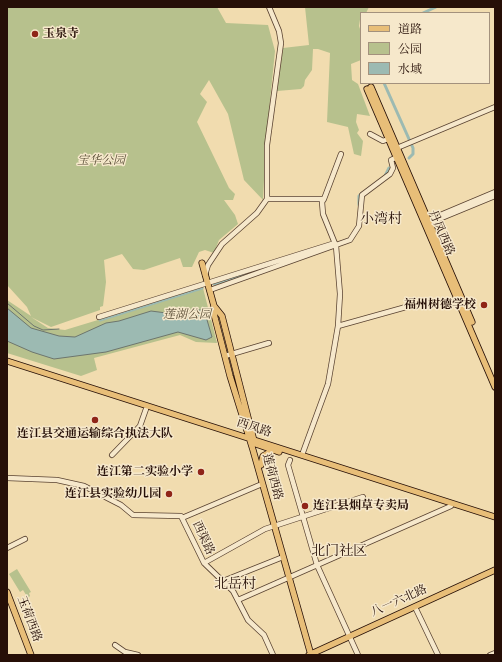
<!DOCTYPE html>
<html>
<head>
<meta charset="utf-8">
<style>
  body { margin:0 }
  #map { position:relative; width:502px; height:662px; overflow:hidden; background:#f1dcaf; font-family:Alegreya,"Noto Serif SC",serif }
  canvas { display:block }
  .frame { position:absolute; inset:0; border:8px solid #260f07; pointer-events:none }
  .legend { position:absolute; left:360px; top:12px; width:130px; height:72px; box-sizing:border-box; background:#f6e8cb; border:1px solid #a3917d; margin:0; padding:5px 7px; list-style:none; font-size:12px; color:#260f07 }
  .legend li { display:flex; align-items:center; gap:8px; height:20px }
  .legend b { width:20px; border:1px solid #a3917d }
</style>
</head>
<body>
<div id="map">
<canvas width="502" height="662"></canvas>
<div class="frame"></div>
<ul class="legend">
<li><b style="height:5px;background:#e8be78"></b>道路</li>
<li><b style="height:11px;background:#b7c18d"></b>公园</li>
<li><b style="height:11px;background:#9cbab2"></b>水域</li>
</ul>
</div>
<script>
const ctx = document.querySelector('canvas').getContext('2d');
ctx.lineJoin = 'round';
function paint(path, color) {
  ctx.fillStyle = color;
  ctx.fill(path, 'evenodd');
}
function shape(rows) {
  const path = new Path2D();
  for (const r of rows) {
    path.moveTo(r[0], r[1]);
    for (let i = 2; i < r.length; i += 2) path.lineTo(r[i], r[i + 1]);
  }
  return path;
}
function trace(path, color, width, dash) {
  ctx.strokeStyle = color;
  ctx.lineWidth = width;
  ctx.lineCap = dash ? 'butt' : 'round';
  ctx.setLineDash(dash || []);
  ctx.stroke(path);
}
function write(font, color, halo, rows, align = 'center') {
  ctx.font = font + ' Alegreya,"Noto Serif SC",serif';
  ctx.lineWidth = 3;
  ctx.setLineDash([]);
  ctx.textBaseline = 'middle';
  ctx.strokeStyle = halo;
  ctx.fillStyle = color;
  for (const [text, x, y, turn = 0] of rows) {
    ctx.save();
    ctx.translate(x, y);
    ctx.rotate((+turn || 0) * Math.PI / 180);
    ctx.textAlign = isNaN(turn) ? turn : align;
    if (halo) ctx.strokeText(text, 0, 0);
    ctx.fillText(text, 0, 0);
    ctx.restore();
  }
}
const green = shape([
  [7,7,217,7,226,23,268,25,275,51,266,141,263,200,244,180,228,114,209,80,200,94,207,102,197,122,229,188,235,194,233,200,224,200,235,215,238,224,219,240,214,253,205,250,199,252,192,267,183,267,180,258,144,270,133,269,122,254,104,260,106,282,103,306,100,307,100,310,51,327,31,317,48,328,65,330,203,288,217,343,196,342,180,335,94,358,97,370,81,376,7,353,7,300,31,316,27,307,7,285],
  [305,7,369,7,366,13,361,13,359,26,361,32,361,60,351,64,352,80,358,84,370,116,357,114,356,122,359,130,357,133,363,141,361,156,354,154,348,127,327,122,330,53,318,49,313,49,312,70,305,80,304,86,301,89,277,91,283,48,309,45],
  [17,569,31,592,29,593,30,596,28,598,23,590,20,592,9,574]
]);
const water = shape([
  [7,308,31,328,59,336,75,337,106,323,119,321,151,311,182,315,194,310,201,310,205,313,212,337,206,340,178,332,106,352,54,359,32,352,7,341,7,308]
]);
const stream = shape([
  [7,303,34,326,43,330,59,329]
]);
const canal = shape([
  [423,13,436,7],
  [384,83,413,148,413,154,409,158],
  [385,176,389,168],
  [359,205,359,196,362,193],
  [214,284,280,263],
  [100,320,202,288]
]);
const minor = shape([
  [370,134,383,141,388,139],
  [397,148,495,107],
  [267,199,324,199,341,154],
  [426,221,495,192],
  [427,224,495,196],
  [205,275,208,265,222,244,257,213,267,199,267,145,281,43,279,31,269,7],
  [210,290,350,240,359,226,362,195,390,174,393,168,391,160,397,157],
  [99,317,335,243],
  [338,326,424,302],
  [225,356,269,343],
  [112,455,140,426,146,409],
  [302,455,328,384,338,326,340,294,336,246,323,214,322,202,324,199],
  [290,460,288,465,317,565,358,655],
  [7,478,57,480,84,486,121,505,133,515,181,516,204,563,233,591,248,620,264,635,273,655],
  [182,518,262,484],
  [7,548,25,539],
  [204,563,265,529,363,497],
  [223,581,283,557],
  [238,600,451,506],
  [415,607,438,655],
  [115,645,125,652,138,655],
  [490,655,495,653]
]);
const major = shape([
  [371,87,472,322],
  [367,89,495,387],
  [202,263,214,306,214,314,230,376,253,450,311,655],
  [214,306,222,316,254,441],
  [7,361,495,517],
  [253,443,279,452],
  [261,465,263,456,274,450],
  [7,592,31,655],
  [309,655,495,570]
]);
const markers = [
  [35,34,4,"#8f2418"],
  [484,305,4,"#8f2418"],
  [95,420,4,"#8f2418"],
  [201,472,4,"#8f2418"],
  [169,494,4,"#8f2418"],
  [305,506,4,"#8f2418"]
];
const poiNames = [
  ["玉泉寺",43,34,"left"],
  ["福州树德学校",476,305],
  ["连江县交通运输综合执法大队",95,434,"center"],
  ["连江第二实验小学",193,472],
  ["连江县实验幼儿园",161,494],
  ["连江县烟草专卖局",313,506,"left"]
];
const parkNames = [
  ["宝华公园",101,161],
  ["莲湖公园",187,315]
];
const streetNames = [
  ["丹凤西路",441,233,67],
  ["西凤路",254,428,18],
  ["莲荷西路",272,477,75],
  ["西渠路",203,538,65],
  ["八一六北路",399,601,-24],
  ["玉荷西路",29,619,69]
];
const quarterNames = [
  ["小湾村",381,220],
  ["北门社区",339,552],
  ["北岳村",235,585]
];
paint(green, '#b7c18d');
paint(water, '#9cbab2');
trace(water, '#6d766e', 1);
trace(stream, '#6d766e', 1);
trace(canal, '#9cbab2', 3);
trace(minor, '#594231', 6);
trace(major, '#260f07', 7);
trace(minor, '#f6e8cb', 4.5);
trace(major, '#e8be78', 5.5);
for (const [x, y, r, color] of markers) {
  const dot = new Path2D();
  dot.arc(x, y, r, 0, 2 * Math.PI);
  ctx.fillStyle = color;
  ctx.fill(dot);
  trace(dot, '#f6e8cb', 1.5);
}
write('bold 12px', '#260f07', '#f6e8cb', poiNames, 'right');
write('italic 12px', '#594d36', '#f6e8cb', parkNames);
write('12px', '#260f07', '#f6e8cb', streetNames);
write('14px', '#260f07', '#f6e8cb', quarterNames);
</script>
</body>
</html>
